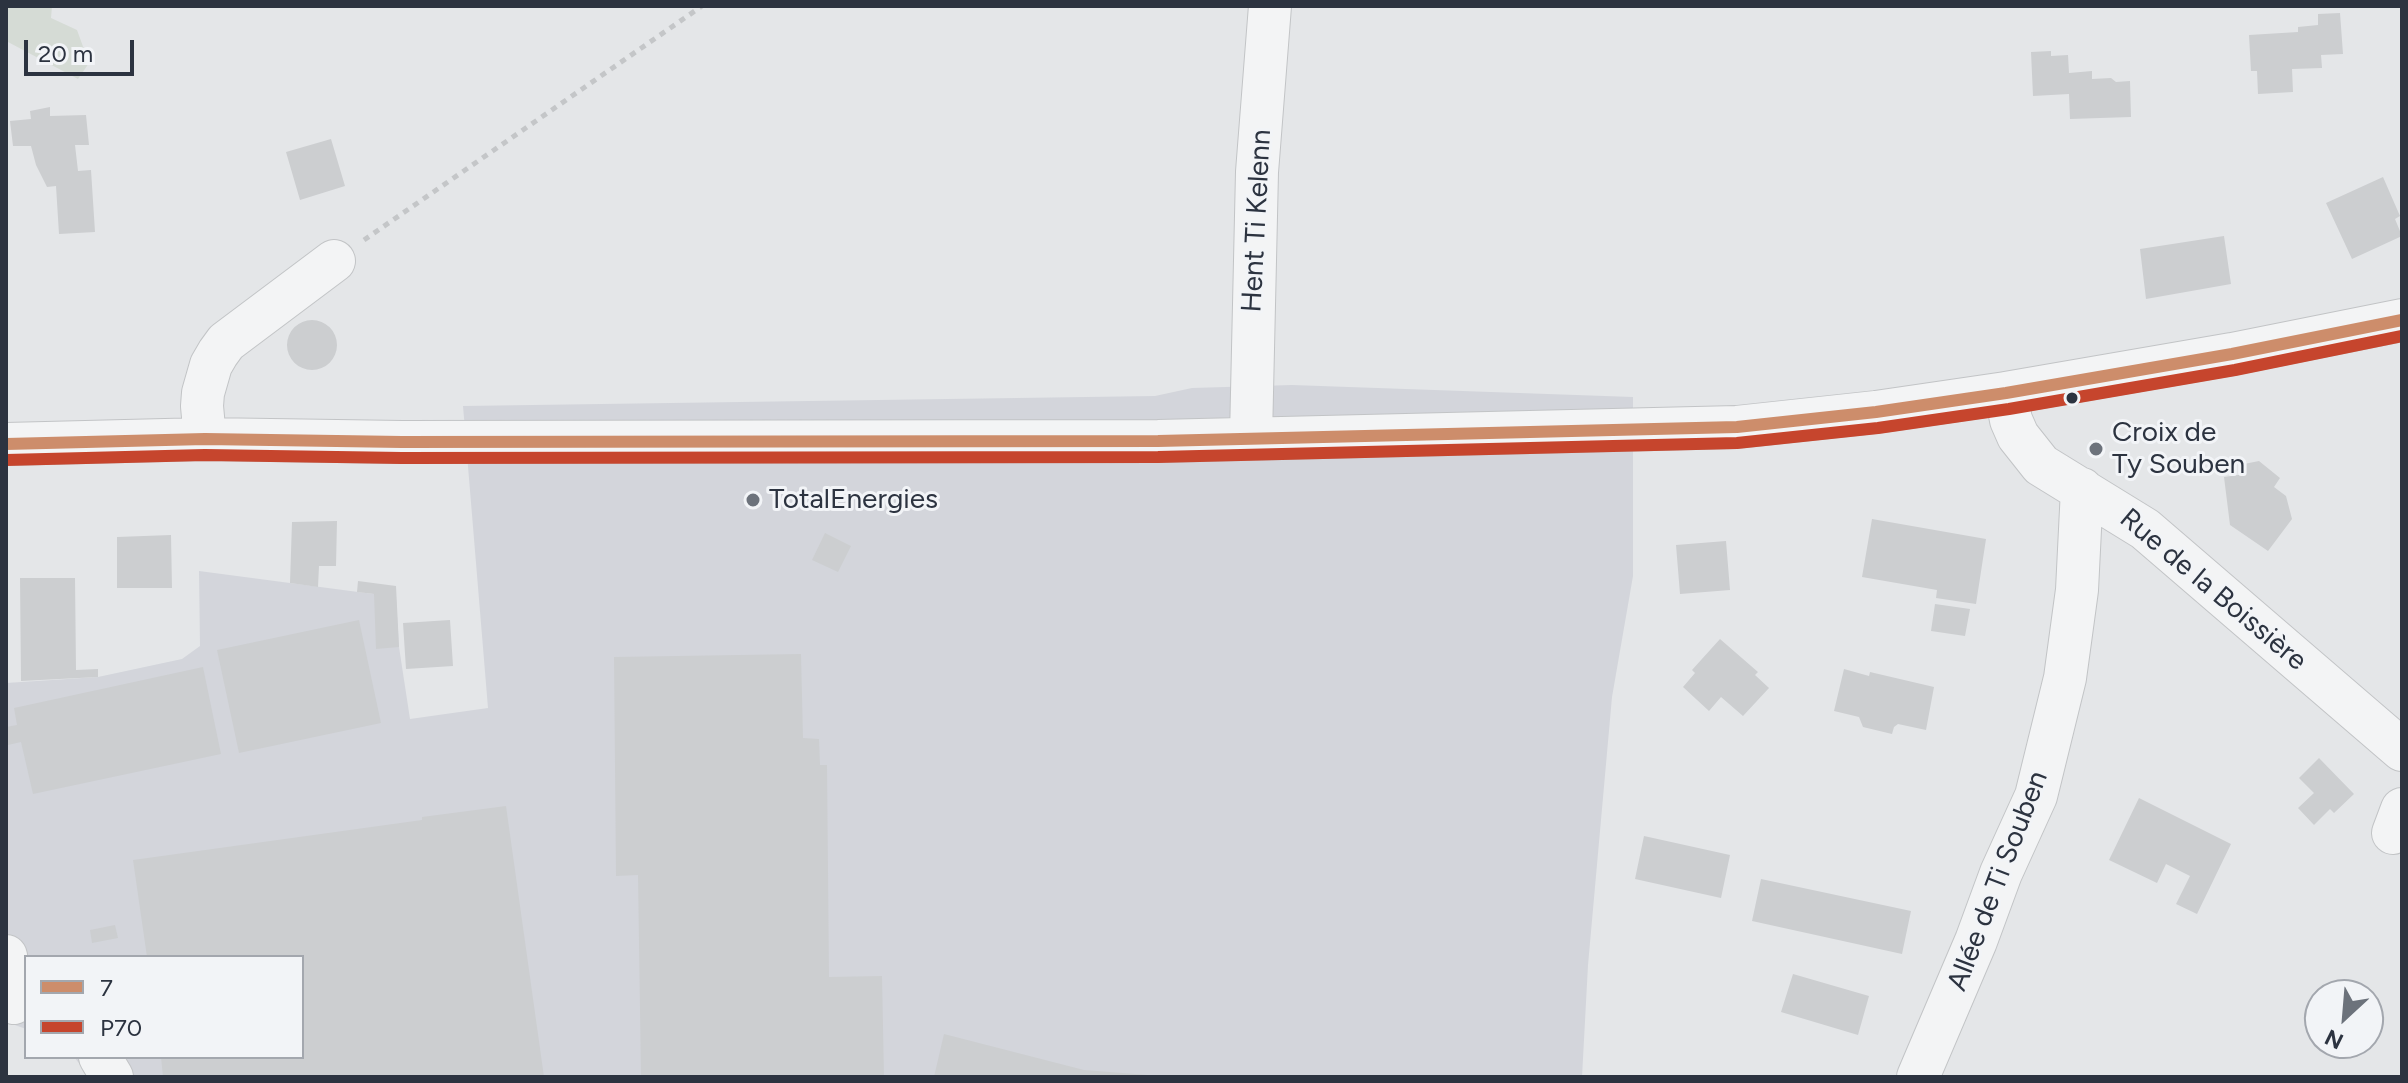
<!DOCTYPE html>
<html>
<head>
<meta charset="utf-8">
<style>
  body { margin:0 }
  #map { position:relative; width:2408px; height:1083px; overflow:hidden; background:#e4e6e8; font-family:Figtree,sans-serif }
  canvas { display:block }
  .frame { position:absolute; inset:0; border:8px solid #2c3340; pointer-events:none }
  .legend { position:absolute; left:24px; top:955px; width:280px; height:104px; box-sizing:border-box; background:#f2f4f7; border:2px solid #a3a7ae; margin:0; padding:10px 14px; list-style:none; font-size:24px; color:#2c3340 }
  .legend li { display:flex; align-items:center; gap:16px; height:40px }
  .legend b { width:40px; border:2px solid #a3a7ae }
  .north { position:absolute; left:2304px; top:979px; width:80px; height:80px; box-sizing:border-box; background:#f2f4f7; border:2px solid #a3a7ae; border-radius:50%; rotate:206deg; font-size:22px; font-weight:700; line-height:32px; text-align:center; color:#2c3340 }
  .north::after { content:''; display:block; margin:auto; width:28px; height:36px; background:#6c727b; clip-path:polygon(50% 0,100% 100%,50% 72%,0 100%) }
  .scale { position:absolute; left:24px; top:40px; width:110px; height:36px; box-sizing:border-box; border:4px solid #2c3340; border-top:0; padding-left:10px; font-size:24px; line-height:28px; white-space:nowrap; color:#2c3340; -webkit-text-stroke:6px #f2f4f7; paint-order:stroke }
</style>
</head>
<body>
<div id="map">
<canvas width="2408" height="1083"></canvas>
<div class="frame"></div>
<ul class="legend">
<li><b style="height:10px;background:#cd8d6b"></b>7</li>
<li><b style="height:10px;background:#c6452d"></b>P70</li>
</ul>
<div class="north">N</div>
<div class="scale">20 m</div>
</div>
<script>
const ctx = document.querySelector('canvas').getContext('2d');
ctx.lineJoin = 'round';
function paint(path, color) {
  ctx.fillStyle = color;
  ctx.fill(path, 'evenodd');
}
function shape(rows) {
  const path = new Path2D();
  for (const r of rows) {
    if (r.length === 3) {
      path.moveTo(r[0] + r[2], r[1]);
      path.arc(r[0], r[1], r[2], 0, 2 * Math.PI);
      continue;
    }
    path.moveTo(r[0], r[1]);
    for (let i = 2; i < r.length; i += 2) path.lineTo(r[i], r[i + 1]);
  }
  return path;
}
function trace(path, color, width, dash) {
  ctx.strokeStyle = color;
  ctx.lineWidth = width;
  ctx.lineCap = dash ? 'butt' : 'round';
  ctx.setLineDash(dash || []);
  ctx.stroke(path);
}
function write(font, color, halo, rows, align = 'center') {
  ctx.font = font + ' Figtree,sans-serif';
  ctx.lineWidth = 6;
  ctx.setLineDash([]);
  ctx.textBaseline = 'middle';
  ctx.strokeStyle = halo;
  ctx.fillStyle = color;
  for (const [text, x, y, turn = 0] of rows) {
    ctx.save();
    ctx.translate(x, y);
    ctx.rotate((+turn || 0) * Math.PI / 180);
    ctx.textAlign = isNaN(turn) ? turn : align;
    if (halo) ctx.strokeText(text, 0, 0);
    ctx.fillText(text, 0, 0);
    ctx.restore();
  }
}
const built = shape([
  [1292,385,1633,397,1633,576,1612,697,1588,965,1582,1077,90,1077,74,1057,302,1057,302,957,26,957,26,1029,12,1024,6,995,6,683,98,677,182,659,200,646,199,571,396,597,399,647,410,719,488,708,463,406,1155,396,1192,388]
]);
const green = shape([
  [6,6,52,6,51,18,77,30,89,63,78,79,8,42,6,43]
]);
const building = shape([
  [2340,13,2343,54,2321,55,2322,68,2292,69,2293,92,2258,94,2257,71,2251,71,2249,35,2298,32,2298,27,2318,25,2318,14],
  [2051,51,2051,56,2068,55,2069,73,2092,71,2092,79,2111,78,2116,82,2130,81,2131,117,2070,119,2069,94,2033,96,2031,52],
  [50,107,50,116,86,115,89,145,75,145,78,171,91,170,95,232,59,234,56,186,47,187,36,165,31,146,13,146,10,121,31,119,30,111],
  [331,139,345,186,300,200,286,152],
  [2383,177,2400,216,2395,219,2402,236,2352,259,2326,203],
  [2224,236,2231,284,2146,299,2140,249],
  [312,345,25],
  [2259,461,2280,478,2274,487,2286,496,2292,519,2268,551,2230,525,2224,477,2245,474,2244,464],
  [1872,519,1986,539,1976,604,1936,598,1937,590,1862,577],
  [337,521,336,566,319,566,318,587,290,583,292,522],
  [825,533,851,546,838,572,812,560],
  [171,535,172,588,117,588,117,537],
  [1726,541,1730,590,1680,594,1676,545],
  [20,578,75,578,76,670,98,669,98,677,21,681],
  [358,581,396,586,399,647,376,649,374,594,357,592],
  [1935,604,1970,609,1965,636,1931,631],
  [359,620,381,723,239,753,217,650],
  [450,620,453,666,406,669,403,623],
  [1720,639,1758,672,1755,675,1769,688,1743,716,1721,697,1709,711,1683,687,1695,673,1692,670],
  [801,654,803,738,819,739,820,765,827,765,829,977,882,976,884,1077,641,1077,638,875,616,876,614,657],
  [203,667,221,754,33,794,21,742,8,745,6,727,17,725,14,708],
  [1844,669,1869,676,1870,672,1934,687,1926,730,1898,724,1894,727,1892,734,1863,727,1859,717,1834,711],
  [2319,758,2354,794,2334,813,2330,809,2314,825,2298,808,2314,793,2299,778],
  [2139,798,2231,844,2197,914,2176,904,2190,876,2166,864,2157,883,2109,860],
  [506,806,544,1077,163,1077,161,1057,302,1057,302,957,147,957,133,860,422,820,422,817],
  [1644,836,1730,855,1721,898,1635,879],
  [1761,879,1911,911,1902,954,1752,921],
  [115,925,118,938,92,943,90,930],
  [1793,974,1869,996,1858,1035,1781,1012],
  [944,1034,1084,1070,1148,1075,1148,1077,934,1077]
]);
const path = shape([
  [364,240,702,6]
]);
const minor = shape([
  [2006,393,2011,420,2018,436,2041,465,2145,529,2402,750],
  [1251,437,1257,172,1270,6],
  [205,439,202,406,203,393,211,365,218,353,226,342,334,261],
  [6,444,205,439,402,442,1158,441,1737,427,1876,412,2006,393,2232,354,2402,320],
  [2393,833,2402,809],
  [6,956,14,1003],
  [100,1057,112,1077],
  [1918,1077,1976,941,2001,873,2036,796,2065,678,2077,590,2082,489]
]);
const bus1 = shape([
  [6,444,205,439,402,442,1158,441,1737,427,1876,412,2006,393,2232,354,2402,320]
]);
const bus2 = shape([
  [6,460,205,455,402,458,1158,457,1737,443,1878,428,2009,409,2235,370,2402,336]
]);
const markers = [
  [2072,398,7,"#2c3340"],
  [2096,449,8,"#6c727b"],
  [753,500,8,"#6c727b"]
];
const streetNames = [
  ["Hent Ti Kelenn",1257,221,-87],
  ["Rue de la Boissière",2213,590,40],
  ["Allée de Ti Souben",1998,881,-69]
];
const poiNames = [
  ["Croix de",2112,433],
  ["Ty Souben",2112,465],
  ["TotalEnergies",769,500]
];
paint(built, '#d3d5db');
paint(green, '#d5dbd5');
paint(building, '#ccced0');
trace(minor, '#c2c4c6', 44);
trace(path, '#c4c6c8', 5, [6, 6]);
trace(minor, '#f3f4f5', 42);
trace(bus1, '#cd8d6b', 12);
trace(bus2, '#c6452d', 12);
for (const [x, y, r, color] of markers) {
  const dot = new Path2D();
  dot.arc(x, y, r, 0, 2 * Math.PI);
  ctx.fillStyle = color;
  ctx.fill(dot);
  trace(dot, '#f2f4f7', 3);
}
write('28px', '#2c3340', '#f2f4f7', streetNames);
write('28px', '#2c3340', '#f2f4f7', poiNames, 'left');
</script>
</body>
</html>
